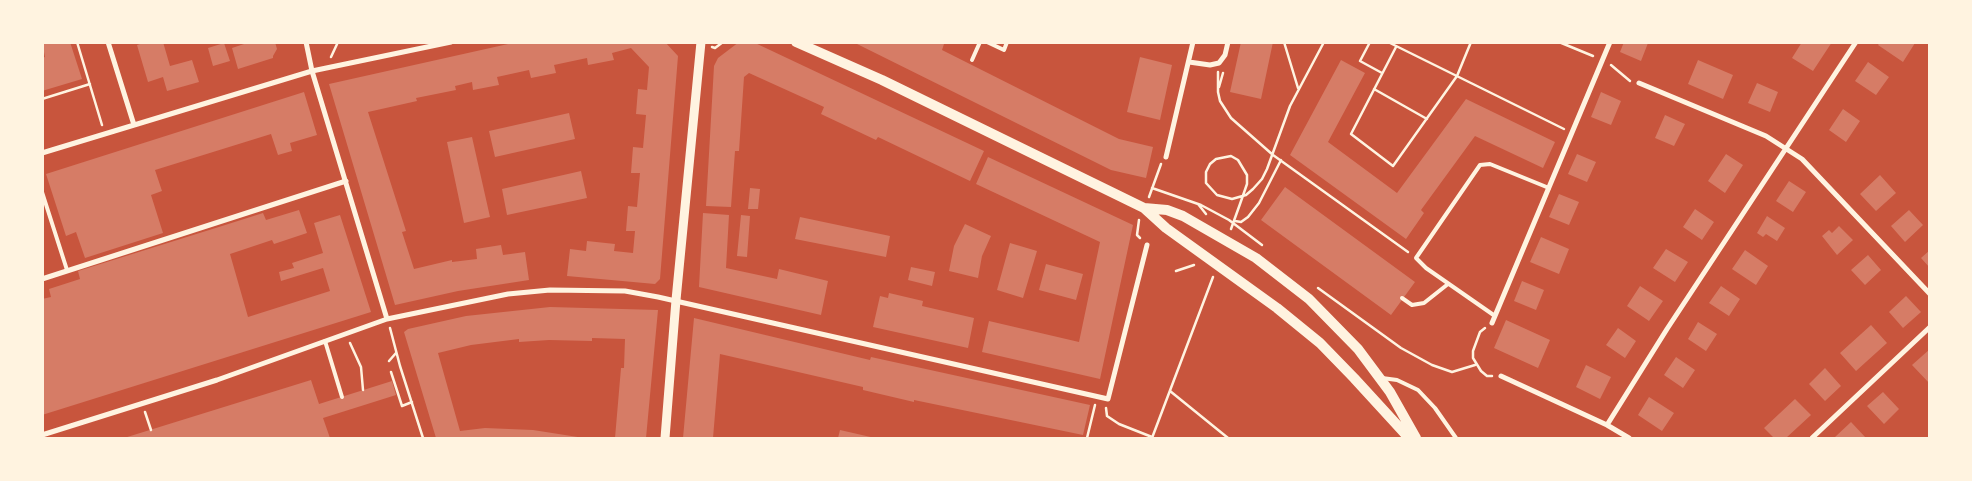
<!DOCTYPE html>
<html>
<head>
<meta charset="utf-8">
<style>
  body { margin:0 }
  #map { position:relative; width:1972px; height:481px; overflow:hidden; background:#c8553d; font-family:"Exo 2",sans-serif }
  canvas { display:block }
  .frame { position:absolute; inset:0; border:44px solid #fff3e0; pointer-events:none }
</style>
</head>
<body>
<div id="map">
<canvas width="1972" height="481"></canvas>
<div class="frame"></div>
</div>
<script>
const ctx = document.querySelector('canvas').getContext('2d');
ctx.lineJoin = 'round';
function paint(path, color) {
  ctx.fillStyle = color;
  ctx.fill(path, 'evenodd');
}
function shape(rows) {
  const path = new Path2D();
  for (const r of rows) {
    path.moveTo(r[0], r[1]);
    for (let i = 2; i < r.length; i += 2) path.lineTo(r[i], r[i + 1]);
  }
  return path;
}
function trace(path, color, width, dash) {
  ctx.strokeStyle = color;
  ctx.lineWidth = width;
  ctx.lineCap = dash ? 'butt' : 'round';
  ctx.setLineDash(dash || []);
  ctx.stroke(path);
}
const building = shape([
  [42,42,70,42,82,79,42,91,42,58,45,57],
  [146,42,163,42,170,66,192,60,199,82,167,91,163,77,148,82,137,45],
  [244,42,275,42,277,49,273,56,273,58,238,69,232,48,244,44],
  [517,42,665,42,678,56,660,279,655,284,567,276,570,249,586,251,587,241,615,244,614,251,633,253,635,231,626,231,628,206,637,207,640,173,631,173,633,147,643,148,646,115,636,114,638,89,647,90,649,67,631,48,612,53,614,60,588,65,587,58,554,65,556,73,531,78,529,70,497,77,499,85,473,90,472,82,455,86,456,90,416,98,417,101,368,112,406,231,402,232,414,269,452,260,452,262,477,259,476,249,501,245,503,255,525,252,529,280,458,291,395,305,329,84],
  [739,42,753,42,984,151,970,181,878,137,876,140,821,114,824,107,749,73,744,77,739,151,735,151,731,207,706,206,714,66,718,58],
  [853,42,942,42,944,44,942,50,1119,139,1153,147,1146,178,1111,170],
  [1241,42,1273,42,1261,99,1230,92],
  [1624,42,1648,43,1641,61,1620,52],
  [1802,42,1832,42,1813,71,1792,58],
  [1880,42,1914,42,1915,43,1903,62,1878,45],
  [224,43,230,61,213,66,208,48],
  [1140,57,1172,65,1160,120,1127,112],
  [1341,60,1365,73,1328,142,1397,193,1466,99,1555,142,1543,168,1475,136,1421,210,1424,213,1406,239,1290,155],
  [1698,60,1733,75,1723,99,1688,84],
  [1868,62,1889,77,1876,95,1855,81],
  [1757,83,1778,92,1770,112,1748,103],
  [304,92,317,135,290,143,292,151,278,155,271,134,155,170,162,191,151,195,163,233,85,258,76,232,66,236,46,174],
  [1601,92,1621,101,1611,125,1591,117],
  [1843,109,1860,121,1846,142,1829,130],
  [569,113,575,139,495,157,489,131],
  [1665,115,1685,124,1674,146,1655,138],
  [472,137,490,217,464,223,447,142],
  [1577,154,1596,162,1587,182,1568,174],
  [1726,154,1743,165,1725,193,1708,181],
  [988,157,1133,225,1100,379,982,352,989,321,1079,342,1100,242,976,184],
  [581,171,587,198,507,215,502,189],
  [1880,175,1896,193,1876,211,1860,194],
  [1789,181,1806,192,1793,212,1776,201],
  [1285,187,1415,282,1391,315,1261,220],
  [750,188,760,189,758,209,748,209],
  [1559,194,1579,202,1569,225,1549,217],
  [1695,209,1714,222,1702,240,1683,227],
  [299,210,307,233,274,244,272,240,230,254,248,317,330,291,323,268,281,281,279,272,294,268,292,263,323,253,314,223,340,215,371,312,42,415,42,299,51,297,49,289,80,279,78,271,222,226,263,213,266,220],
  [1909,210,1923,225,1905,242,1891,226],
  [703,213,729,215,726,268,777,279,779,269,828,281,821,315,699,287],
  [741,215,750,216,747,257,737,256],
  [1767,216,1785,228,1777,241,1766,234,1763,237,1757,233],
  [800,217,890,236,886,257,795,239],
  [965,224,991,236,982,256,978,278,949,271,954,246],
  [1839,226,1853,240,1837,255,1822,236,1829,230,1832,233],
  [1541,237,1569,249,1559,274,1530,262],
  [1010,243,1037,251,1023,298,997,290],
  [1666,249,1688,262,1675,282,1653,268],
  [1745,250,1768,266,1756,285,1732,269],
  [1930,250,1930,268,1921,258],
  [1868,255,1881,270,1865,285,1851,270],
  [1046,264,1083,274,1076,300,1039,290],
  [911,267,935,272,932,286,908,280],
  [1522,281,1544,290,1536,310,1514,301],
  [1640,286,1663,301,1649,321,1627,306],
  [1721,286,1740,299,1729,316,1709,303],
  [889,293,923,301,922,306,974,318,968,348,873,327,880,296,888,298],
  [1906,296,1921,312,1903,328,1889,312],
  [550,307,658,310,646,438,615,438,621,368,624,368,625,339,592,338,592,341,549,340,519,342,519,339,471,345,438,353,460,431,485,428,533,430,584,438,436,438,404,332,408,329,466,316],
  [694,318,870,360,871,357,1090,405,1083,435,914,400,914,402,863,390,863,387,720,354,713,438,683,438],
  [1506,320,1550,340,1538,368,1494,348],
  [1698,322,1717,334,1706,351,1688,339],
  [1871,325,1887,343,1856,371,1840,353],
  [1618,328,1636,341,1625,358,1606,345],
  [1930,349,1930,384,1912,365],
  [1676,357,1695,370,1683,388,1664,375],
  [1586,365,1611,377,1600,399,1576,387],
  [1825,368,1841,386,1825,401,1809,384],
  [311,380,319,404,392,381,396,395,323,418,330,438,124,438],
  [1883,392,1899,409,1884,424,1867,406],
  [1649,397,1674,413,1662,431,1638,415],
  [1795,399,1811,415,1786,438,1774,438,1764,428],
  [1851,422,1866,438,1836,438,1835,437],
  [840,430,875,438,838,438]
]);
const path = shape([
  [77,42,102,125],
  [1284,42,1298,88],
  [1370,42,1360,61,1382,73],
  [1388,42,1564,129],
  [1559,42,1593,56],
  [712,47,715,48,723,42],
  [1396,47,1351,134,1393,166,1457,76,1471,42],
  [331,57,338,42],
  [1611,65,1630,81],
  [1218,72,1218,92,1220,101,1231,118,1273,155,1408,252],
  [1219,87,1223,73],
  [1374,89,1427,119],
  [42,99,90,84],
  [1152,188,1201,205,1229,220],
  [1149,197,1161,164],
  [1198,204,1206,214],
  [1139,220,1137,235,1140,238],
  [1229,220,1262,245],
  [1235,221,1241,222,1248,217,1259,203,1281,160],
  [1231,229,1240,204,1247,184,1247,175,1238,160,1231,156,1216,159,1210,164,1206,172,1206,183,1217,195,1232,199,1246,195,1253,189,1262,179,1267,169,1290,106,1324,42],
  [1176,271,1194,265],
  [1318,288,1401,348,1432,365,1452,372,1475,365],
  [390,328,400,366,423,438],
  [1485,328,1480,332,1473,351,1473,358,1481,371,1487,376,1492,376],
  [350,343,361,367,363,390],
  [389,361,396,353],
  [391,372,402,406,412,402],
  [1170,391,1228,438],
  [1106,408,1107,416,1119,424,1152,437],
  [145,412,151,430],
  [1087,438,1095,405],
  [1152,438,1213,277]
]);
const service = shape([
  [987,42,1004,50,1007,42],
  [972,60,980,42],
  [42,192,67,270],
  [1402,298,1412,305,1424,303,1448,284],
  [1495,316,1426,268,1416,258,1480,165,1490,164,1549,188],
  [325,341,342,397],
  [1382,378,1397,380,1418,390,1435,408,1456,438]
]);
const minor = shape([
  [108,42,134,125],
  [306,42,312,71,387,319],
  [1189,62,1210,65,1219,63,1225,55,1228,42],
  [1639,83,1766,136,1802,159,1930,294],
  [42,153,312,71,451,42],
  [1166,157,1193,42],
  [42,279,346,181],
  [1492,323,1610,42],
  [1501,376,1607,425,1629,438],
  [1607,425,1667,329,1856,42],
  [42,435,217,380,387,319,508,294,550,290,625,291,658,297,1108,399,1147,245],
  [1812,438,1930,327]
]);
const tertiary = shape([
  [665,438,676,300,701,42]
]);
const secondary = shape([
  [796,42,882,80,1144,208,1166,228,1277,308,1320,343,1354,378,1409,438],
  [1144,208,1167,210,1183,216,1256,258,1309,299,1358,349,1390,392,1416,438]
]);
paint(building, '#d67c66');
trace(path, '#fff3e0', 2.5);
trace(service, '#fff3e0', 4);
trace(minor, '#fff3e0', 5);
trace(tertiary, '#fff3e0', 9);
trace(secondary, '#fff3e0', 10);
</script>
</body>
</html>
